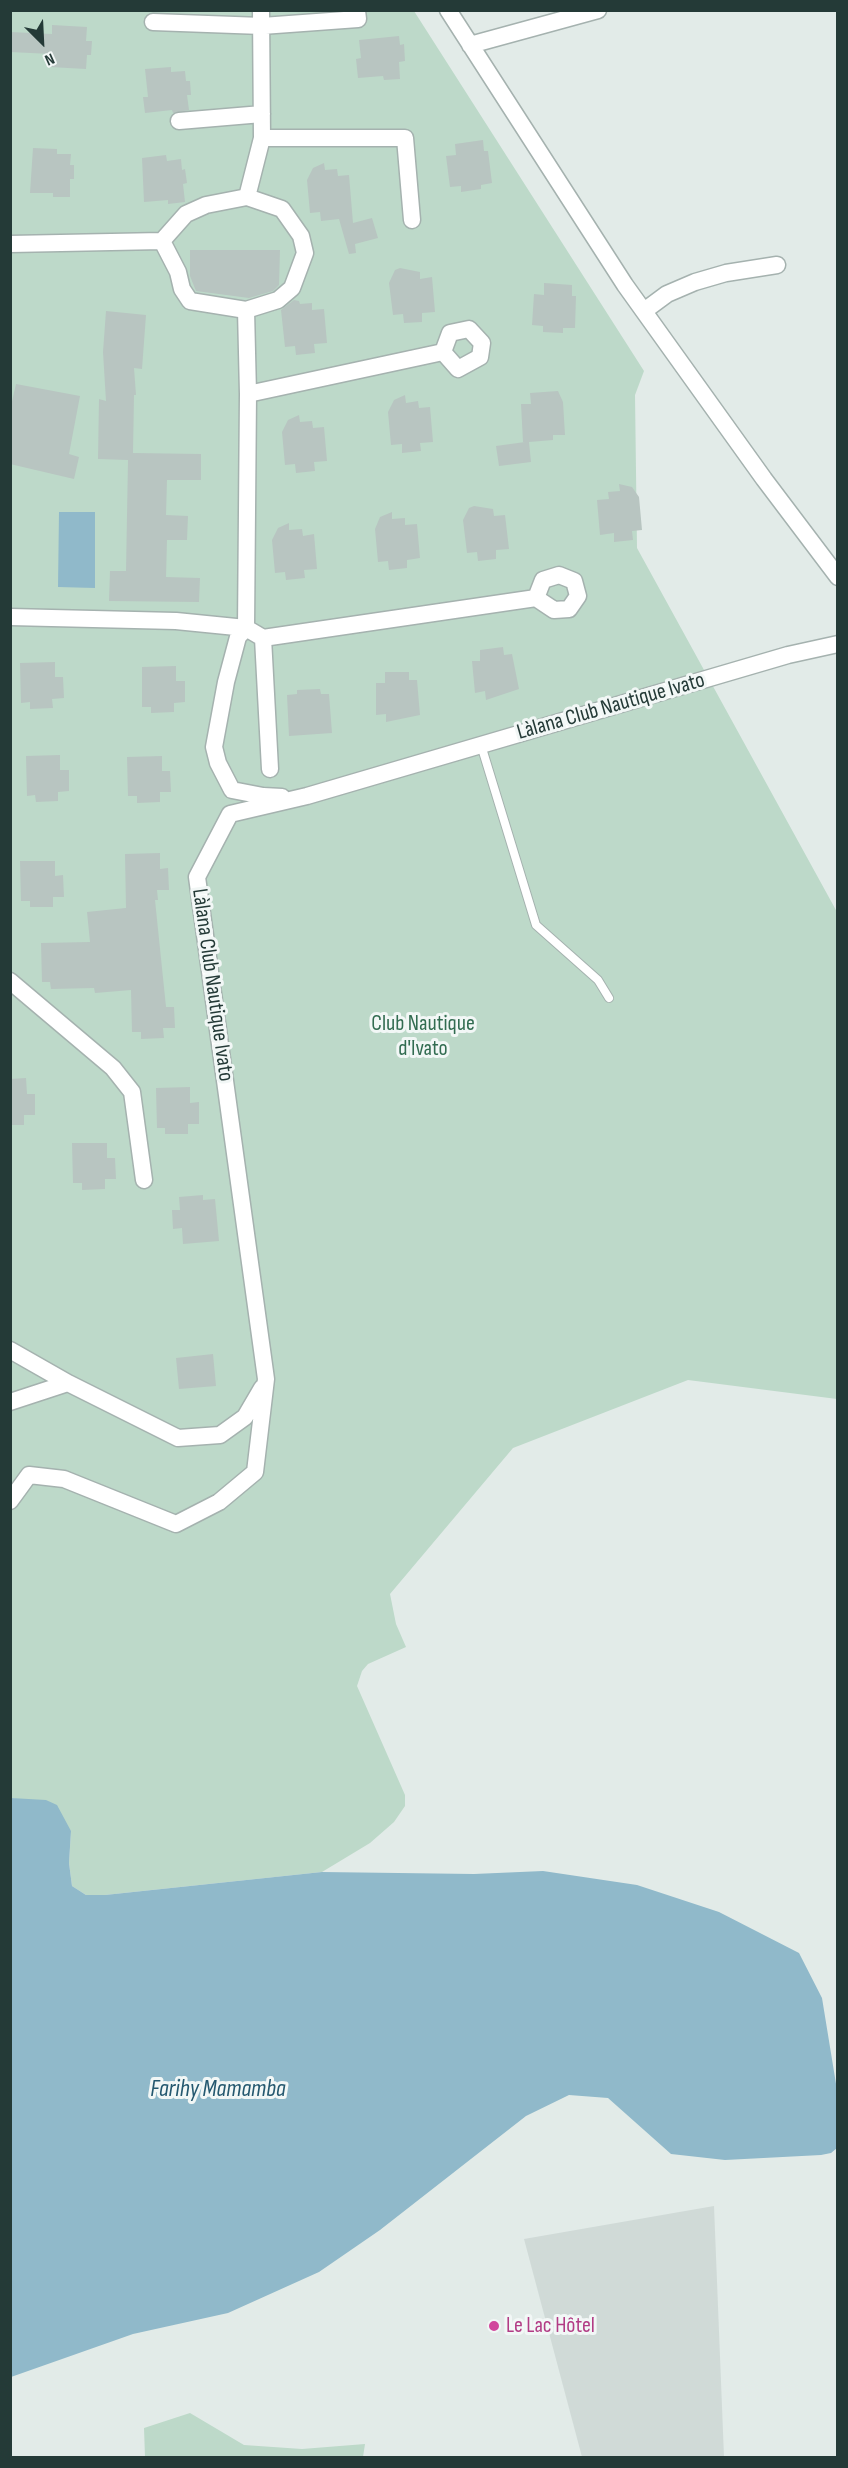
<!DOCTYPE html>
<html>
<head>
<meta charset="utf-8">
<style>
  body { margin:0 }
  #map { position:relative; width:848px; height:2468px; overflow:hidden; background:#e2ebe8; font-family:"Sofia Sans Condensed",sans-serif }
  canvas { display:block }
  .frame { position:absolute; inset:0; border:12px solid #243a37; pointer-events:none }
  .north { position:absolute; left:12px; top:12px; width:60px; height:60px; -webkit-text-stroke:4px #f2f7f6; paint-order:stroke; rotate:156deg; font-size:16px; font-weight:700; line-height:24px; text-align:center; color:#243a37 }
  .north::after { content:''; display:block; margin:auto; width:21px; height:27px; background:#243a37; clip-path:polygon(50% 0,100% 100%,50% 72%,0 100%) }
</style>
</head>
<body>
<div id="map">
<canvas width="848" height="2468"></canvas>
<div class="frame"></div>
<div class="north">N</div>
</div>
<script>
const ctx = document.querySelector('canvas').getContext('2d');
ctx.lineJoin = 'round';
function paint(path, color) {
  ctx.fillStyle = color;
  ctx.fill(path, 'evenodd');
}
function shape(rows) {
  const path = new Path2D();
  for (const r of rows) {
    path.moveTo(r[0], r[1]);
    for (let i = 2; i < r.length; i += 2) path.lineTo(r[i], r[i + 1]);
  }
  return path;
}
function trace(path, color, width, dash) {
  ctx.strokeStyle = color;
  ctx.lineWidth = width;
  ctx.lineCap = dash ? 'butt' : 'round';
  ctx.setLineDash(dash || []);
  ctx.stroke(path);
}
function write(font, color, halo, rows, align = 'center') {
  ctx.font = font + ' "Sofia Sans Condensed",sans-serif';
  ctx.lineWidth = 6;
  ctx.setLineDash([]);
  ctx.textBaseline = 'middle';
  ctx.strokeStyle = halo;
  ctx.fillStyle = color;
  for (const [text, x, y, turn = 0] of rows) {
    ctx.save();
    ctx.translate(x, y);
    ctx.rotate((+turn || 0) * Math.PI / 180);
    ctx.textAlign = isNaN(turn) ? turn : align;
    if (halo) ctx.strokeText(text, 0, 0);
    ctx.fillText(text, 0, 0);
    ctx.restore();
  }
}
const built = shape([
  [714,2206,724,2457,582,2457,524,2239]
]);
const green = shape([
  [11,11,414,11,644,371,635,395,637,548,837,912,837,1399,688,1380,513,1448,390,1594,396,1624,406,1647,368,1664,362,1671,357,1686,405,1795,405,1806,394,1822,370,1843,322,1872,105,1895,86,1895,72,1886,69,1863,71,1831,22,1800,11,1798],
  [190,2413,244,2445,302,2449,365,2444,363,2457,145,2457,144,2428]
]);
const water = shape([
  [59,512,95,512,95,588,58,587],
  [11,1798,46,1800,57,1805,71,1831,69,1863,72,1886,86,1895,105,1895,322,1872,474,1874,543,1871,637,1885,719,1912,799,1953,822,1998,837,2090,837,2148,831,2153,821,2155,725,2160,671,2154,608,2098,569,2095,526,2116,380,2230,319,2272,228,2313,133,2334,11,2377]
]);
const building = shape([
  [52,25,87,27,86,41,92,41,91,55,87,55,86,69,50,67,51,54,10,52,10,32,52,34],
  [399,36,400,45,404,44,405,61,399,62,400,79,384,80,383,76,358,78,356,59,361,58,359,40],
  [171,67,171,72,185,71,186,81,190,81,191,95,187,95,189,110,173,113,172,110,145,113,143,97,148,97,145,69],
  [483,140,484,151,488,151,492,183,481,185,481,189,461,192,461,186,450,187,446,156,456,155,455,144],
  [33,148,57,149,57,154,71,154,70,165,74,165,74,179,70,179,70,197,53,197,53,193,30,193],
  [166,155,167,161,181,159,182,170,185,169,187,183,183,184,185,202,168,204,168,200,144,202,142,158],
  [324,163,325,170,337,169,338,176,349,175,353,223,372,218,378,238,355,244,356,253,349,254,339,219,321,221,320,212,310,213,307,180,313,168],
  [190,250,280,250,279,285,273,291,249,298,196,291,190,276],
  [400,268,420,272,420,279,432,277,435,312,422,313,422,322,404,323,403,314,393,315,389,283,395,270],
  [544,283,572,285,572,296,576,296,575,328,563,328,563,333,543,332,543,326,532,325,534,294,544,295],
  [294,300,299,301,300,304,312,303,312,310,324,309,327,343,314,344,315,353,296,355,295,346,285,347,281,310],
  [106,311,146,315,142,369,134,368,136,395,134,395,133,453,201,454,201,480,167,480,166,515,188,516,187,540,167,540,166,577,200,578,199,602,109,601,110,571,126,571,128,460,98,459,99,399,106,401,103,352],
  [16,384,80,396,69,454,79,457,74,479,10,464,10,410],
  [558,391,563,402,565,435,553,435,553,440,529,442,531,462,499,466,496,446,525,442,523,442,521,404,531,404,530,393],
  [405,395,406,403,418,401,419,408,430,407,433,442,420,443,421,451,402,453,402,444,391,445,388,412,394,400],
  [299,415,300,422,312,421,313,428,324,427,327,461,314,462,315,471,296,473,295,464,285,465,282,432,288,420],
  [619,484,632,487,639,497,642,530,632,531,633,540,614,542,614,533,600,535,597,500,609,499,608,492,620,491],
  [474,506,493,509,494,516,505,515,509,549,496,550,496,559,478,561,477,552,467,553,463,520,469,508],
  [392,512,392,519,405,518,405,525,417,524,420,558,407,560,407,568,389,570,388,561,378,562,375,529,380,517],
  [289,523,289,530,302,529,303,536,314,534,317,569,304,570,305,578,286,580,285,572,275,573,272,540,278,528],
  [503,647,504,655,512,654,519,689,486,700,485,691,475,693,472,661,480,661,480,650],
  [55,662,55,677,63,677,64,698,52,699,53,708,30,709,30,702,21,703,20,663],
  [176,666,176,681,185,681,185,702,174,703,174,712,151,713,151,707,142,707,142,667],
  [385,672,409,672,409,680,417,680,420,715,386,722,386,714,376,715,376,683,385,683],
  [320,689,321,694,329,694,332,733,289,736,287,695,297,694,297,690],
  [60,755,60,770,69,770,69,791,58,792,58,801,36,802,35,795,27,796,26,756],
  [162,756,162,771,170,771,171,792,160,792,160,802,137,803,137,796,128,796,127,757],
  [160,853,160,869,168,868,169,890,157,890,158,900,155,900,166,1007,174,1007,175,1028,163,1028,164,1038,141,1039,141,1032,132,1032,131,990,95,993,94,988,51,989,50,982,42,982,41,943,90,942,87,912,126,908,125,854],
  [20,861,55,861,55,876,63,875,64,897,53,897,53,907,30,907,30,901,21,901],
  [26,1078,27,1094,35,1094,35,1115,24,1115,24,1125,10,1125,10,1079],
  [190,1087,190,1103,199,1102,199,1124,188,1124,188,1134,165,1134,165,1128,157,1128,156,1088],
  [72,1143,107,1143,107,1158,115,1158,116,1179,105,1179,105,1189,82,1190,82,1183,73,1183],
  [203,1195,203,1200,215,1199,219,1241,183,1244,182,1228,173,1229,172,1210,180,1210,179,1197],
  [213,1354,216,1386,179,1389,176,1358]
]);
const lane = shape([
  [481,745,536,925,598,980,609,998]
]);
const street = shape([
  [448,10,625,285,764,479,838,577],
  [153,22,262,26,358,19,357,11],
  [470,45,598,10],
  [179,121,262,114],
  [262,138,405,138,412,220],
  [247,197,262,138,261,10],
  [10,244,162,241],
  [246,310,190,301,182,289,178,272,162,241,186,214,206,205,247,197,282,209,301,236,305,253,292,288,278,300,246,310,248,394,246,628,263,638,270,769],
  [644,311,667,294,695,282,726,273,777,265],
  [248,394,443,352,458,369,480,357,482,343,469,329,450,333,443,352],
  [10,617,176,621,246,628,238,637,226,682,214,747,218,763,232,790,263,796,282,797],
  [263,638,536,598,554,610,569,609,578,596,574,581,559,575,543,580,536,598],
  [10,981,113,1068,132,1092,144,1180],
  [10,1350,68,1383,178,1438,220,1435,245,1417,262,1388],
  [10,1402,68,1383],
  [10,1501,29,1475,64,1479,176,1524,219,1502,255,1472,266,1379,197,877,230,814,307,796,788,655,838,644]
]);
const markers = [
  [494,2326,6,"#d1479c"]
];
const streetNames = [
  ["Làlana Club Nautique Ivato",611,707,-16],
  ["Làlana Club Nautique Ivato",212,985,82]
];
const parkNames = [
  ["Club Nautique",423,1024],
  ["d'Ivato",423,1049]
];
const hotelNames = [
  ["Le Lac Hôtel",506,2326]
];
const waterNames = [
  ["Farihy Mamamba",218,2090]
];
paint(built, '#d0dad7');
paint(green, '#bdd9c9');
paint(water, '#90b9ca');
paint(building, '#b8c5c1');
trace(lane, '#a5b2af', 10);
trace(street, '#a5b2af', 19);
trace(lane, '#fff', 8);
trace(street, '#fff', 16);
for (const [x, y, r, color] of markers) {
  const dot = new Path2D();
  dot.arc(x, y, r, 0, 2 * Math.PI);
  ctx.fillStyle = color;
  ctx.fill(dot);
  trace(dot, '#f2f7f6', 2);
}
write('22px', '#243a37', '#f2f7f6', streetNames);
write('22px', '#326c51', '#f2f7f6', parkNames);
write('22px', '#b23c85', '#f2f7f6', hotelNames, 'left');
write('italic 24px', '#24586f', '#f2f7f6', waterNames);
</script>
</body>
</html>
